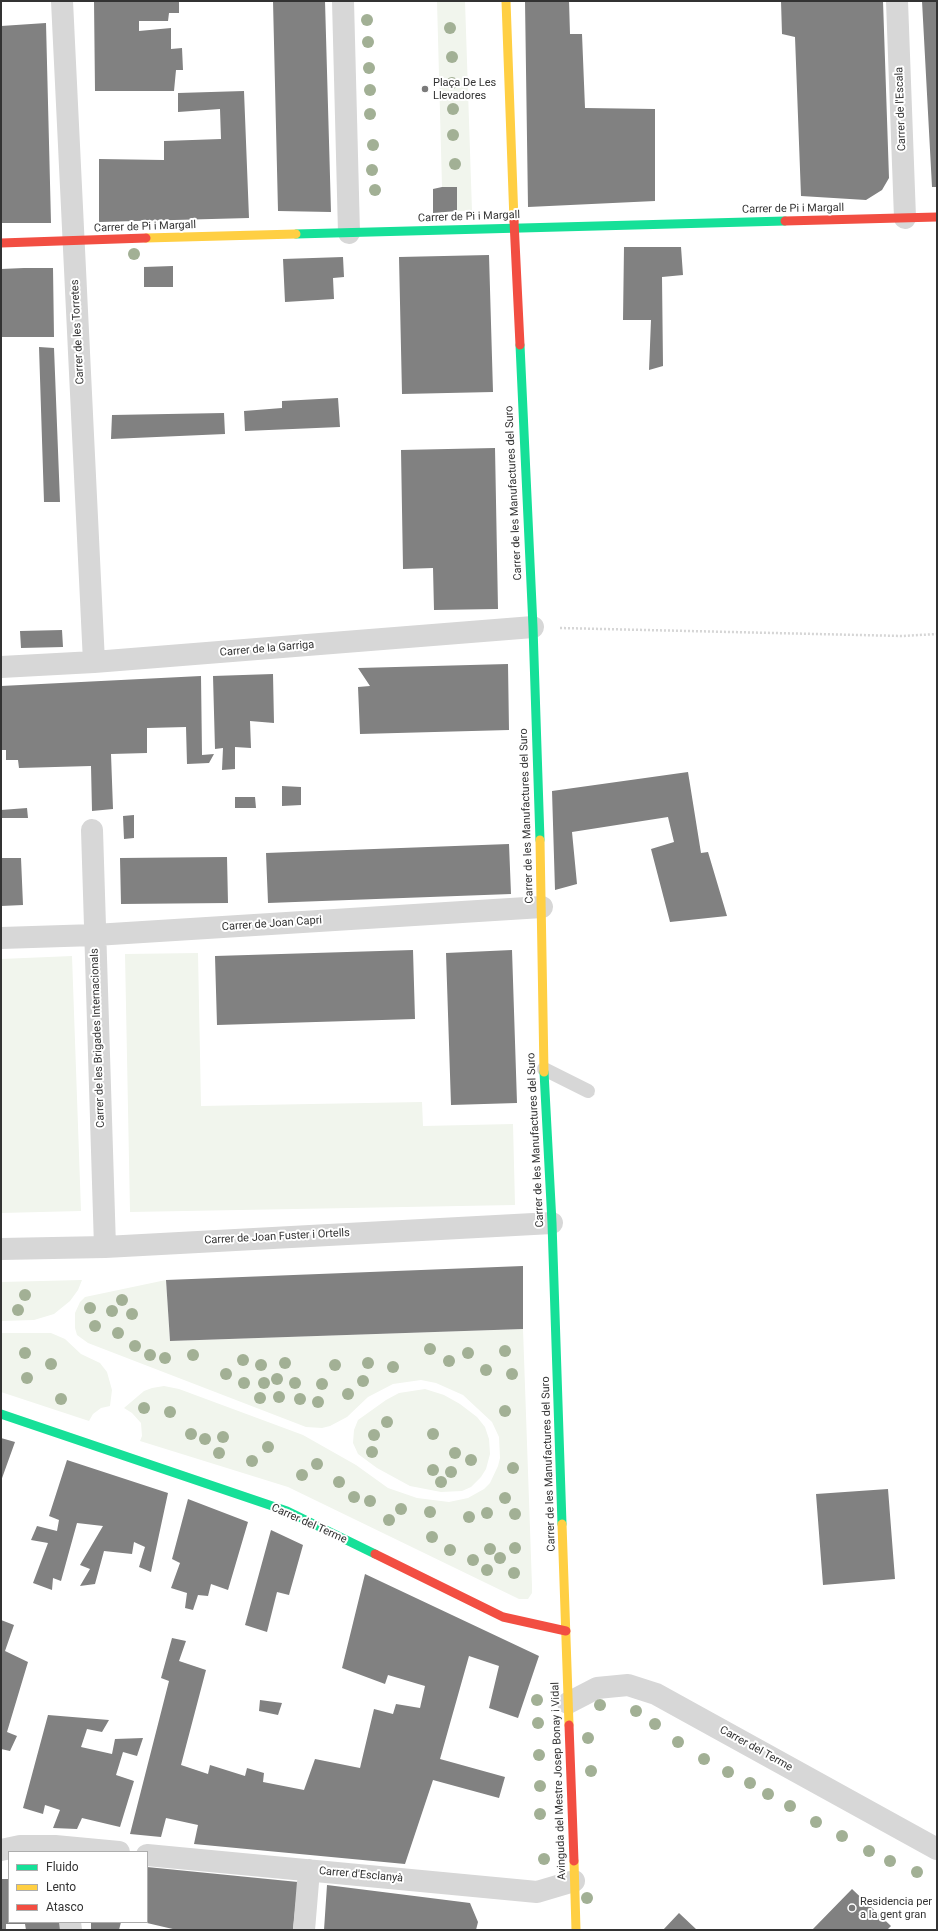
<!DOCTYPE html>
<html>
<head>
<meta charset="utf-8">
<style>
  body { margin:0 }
  #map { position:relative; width:938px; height:1931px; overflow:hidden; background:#fff; font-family:Roboto,sans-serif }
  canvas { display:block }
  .frame { position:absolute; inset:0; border:2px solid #333; pointer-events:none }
  .legend { position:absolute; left:8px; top:1851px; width:140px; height:72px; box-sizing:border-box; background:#fff; border:1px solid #adadad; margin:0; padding:5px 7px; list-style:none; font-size:12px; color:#333 }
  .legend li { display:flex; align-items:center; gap:8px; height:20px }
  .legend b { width:20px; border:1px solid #adadad }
</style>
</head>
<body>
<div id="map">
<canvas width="938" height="1931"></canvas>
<div class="frame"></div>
<ul class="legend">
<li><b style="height:5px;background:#16e098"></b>Fluido</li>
<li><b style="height:5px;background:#ffcf43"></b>Lento</li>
<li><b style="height:5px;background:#f24e42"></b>Atasco</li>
</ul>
</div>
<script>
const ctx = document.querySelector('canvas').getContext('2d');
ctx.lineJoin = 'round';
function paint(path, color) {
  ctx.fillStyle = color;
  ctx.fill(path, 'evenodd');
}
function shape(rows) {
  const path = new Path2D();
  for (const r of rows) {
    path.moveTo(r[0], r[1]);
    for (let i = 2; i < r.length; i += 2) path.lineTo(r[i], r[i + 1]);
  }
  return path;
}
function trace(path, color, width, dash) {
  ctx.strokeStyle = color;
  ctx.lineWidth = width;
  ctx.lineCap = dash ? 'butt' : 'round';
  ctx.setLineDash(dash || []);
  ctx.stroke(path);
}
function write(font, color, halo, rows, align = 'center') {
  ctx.font = font + ' Roboto,sans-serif';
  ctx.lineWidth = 4;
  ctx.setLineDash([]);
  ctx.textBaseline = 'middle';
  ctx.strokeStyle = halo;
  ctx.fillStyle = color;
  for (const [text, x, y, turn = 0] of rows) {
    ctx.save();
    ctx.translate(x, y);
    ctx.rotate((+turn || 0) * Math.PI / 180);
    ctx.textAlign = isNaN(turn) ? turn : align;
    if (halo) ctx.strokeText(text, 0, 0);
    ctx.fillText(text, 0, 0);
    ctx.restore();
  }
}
const green = shape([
  [437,1,465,1,472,211,457,211,457,187,442,187],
  [198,953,201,1106,422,1102,423,1126,513,1124,515,1205,130,1212,125,954],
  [72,956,81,1211,1,1213,1,959],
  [82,1280,78,1290,70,1301,54,1314,34,1320,1,1321,1,1282],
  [166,1280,170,1341,523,1329,532,1586,532,1593,528,1599,519,1599,288,1487,140,1441,142,1436,141,1423,132,1413,124,1408,144,1391,152,1388,164,1386,179,1389,303,1435,356,1465,388,1488,417,1498,449,1502,468,1498,484,1489,490,1483,498,1466,500,1458,499,1437,492,1422,463,1395,436,1383,421,1380,393,1384,368,1397,347,1417,330,1426,322,1428,306,1427,88,1343,77,1335,75,1328,75,1313,80,1302,85,1297],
  [1,1333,51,1333,65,1339,81,1354,100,1363,107,1372,112,1390,110,1406,101,1408,93,1414,89,1421,1,1392],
  [425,1389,444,1395,460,1404,477,1417,485,1427,489,1439,490,1454,486,1469,481,1477,471,1487,462,1491,441,1492,410,1486,377,1468,358,1454,353,1443,354,1430,358,1420,386,1400,399,1393]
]);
const building = shape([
  [94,1,179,1,179,13,169,13,168,21,139,21,139,31,171,28,171,49,182,48,183,70,176,70,174,91,95,91],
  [273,1,325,1,331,212,278,211],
  [525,1,569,1,570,34,582,34,585,108,655,109,655,201,528,207],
  [781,1,883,1,889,178,882,190,866,200,801,196,795,37,782,34],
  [922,1,937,1,937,187,932,187],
  [46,23,51,223,1,223,1,26],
  [244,91,249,218,99,222,99,159,164,160,164,141,221,139,220,109,178,112,178,93],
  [442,187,457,187,457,211,433,213,433,189],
  [624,247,681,247,683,275,662,277,663,366,649,370,651,320,623,320],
  [489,255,493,392,402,394,399,257],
  [343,257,344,277,333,278,334,299,285,302,283,259],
  [173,266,173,287,144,287,144,267],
  [24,268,53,268,54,337,1,337,1,269],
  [39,347,54,348,60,502,44,502],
  [338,398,340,427,245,431,244,411,282,408,282,401],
  [224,413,225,434,111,439,112,415],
  [495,448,498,609,434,610,433,568,403,569,401,450],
  [62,630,63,647,21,648,20,631],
  [508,664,509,730,360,734,358,687,370,686,358,668],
  [273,674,274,723,250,721,251,748,235,747,235,769,222,770,223,748,215,749,213,676],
  [201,676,202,755,214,754,209,763,187,764,186,727,147,728,147,753,111,754,113,809,92,811,91,766,19,768,18,760,6,760,6,750,1,750,1,686],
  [688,772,701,853,708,852,727,916,670,922,651,849,674,842,668,817,572,832,577,884,555,890,552,791],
  [282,786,301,787,301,805,282,806],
  [235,797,255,797,256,808,235,808],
  [27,808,28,818,1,818,1,810],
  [134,815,134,838,124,839,123,816],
  [509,844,511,894,268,903,266,853],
  [227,857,228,903,121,904,120,858],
  [1,858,21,858,23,905,1,906],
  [413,950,415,1019,217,1025,215,956],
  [512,950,517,1103,451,1105,446,953],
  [523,1266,523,1329,170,1341,166,1280],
  [1,1438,15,1442,1,1481],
  [67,1460,168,1493,151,1572,139,1567,145,1547,134,1542,132,1554,104,1551,95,1584,80,1586,90,1569,80,1565,103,1526,77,1523,61,1581,53,1578,52,1590,33,1583,48,1543,31,1540,37,1526,57,1531,59,1520,49,1516],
  [888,1489,895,1579,823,1585,816,1494],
  [188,1499,248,1522,228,1590,211,1584,208,1596,198,1595,193,1610,185,1608,187,1593,171,1588,180,1563,172,1559],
  [271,1530,303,1545,289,1595,277,1592,267,1632,245,1625],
  [365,1574,539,1656,518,1718,489,1708,499,1666,469,1656,440,1759,505,1777,499,1798,433,1780,405,1864,194,1844,198,1825,166,1818,161,1837,130,1834,169,1681,161,1678,172,1638,186,1641,179,1661,206,1670,181,1765,208,1774,210,1765,245,1776,247,1768,264,1773,263,1782,304,1790,315,1759,360,1768,374,1709,393,1714,396,1704,420,1708,425,1686,388,1675,385,1684,342,1668],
  [1,1620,14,1625,5,1651,28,1662,7,1732,17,1736,10,1751,1,1749],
  [260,1700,282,1703,278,1715,259,1711],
  [48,1715,109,1720,102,1732,87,1729,81,1747,112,1754,115,1739,143,1738,137,1756,123,1752,116,1775,134,1781,120,1827,82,1818,77,1829,53,1828,60,1810,45,1805,43,1814,23,1808],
  [147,1867,298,1882,293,1930,177,1930,147,1923],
  [1,1879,9,1879,9,1922,62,1922,63,1930,26,1930,25,1924,6,1924,6,1930,1,1930],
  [327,1885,470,1903,478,1922,476,1930,324,1930],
  [852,1889,891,1926,887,1930,812,1930],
  [679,1913,697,1930,663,1930],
  [91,1922,121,1922,119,1930,91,1930]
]);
const path = shape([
  [560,628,902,636,937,634]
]);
const lane = shape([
  [544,1069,588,1091]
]);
const street = shape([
  [62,1,94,662],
  [343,1,349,233],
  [897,1,905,218],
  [1,667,94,662,533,627],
  [92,830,105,1247],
  [1,938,95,935,542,907],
  [1,1249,105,1247,552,1223],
  [568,1703,597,1688,628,1685,656,1694,937,1849],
  [1,1850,20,1846,55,1846,119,1852],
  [147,1855,537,1892,574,1881],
  [70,1922,71,1930],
  [304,1930,309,1870]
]);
const fast = shape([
  [296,234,785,221],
  [520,345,533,627,540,840],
  [544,1072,552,1223,562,1524],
  [1,1414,287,1511,375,1554]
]);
const slow = shape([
  [506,1,514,221],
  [146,238,296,234],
  [540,840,544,1072],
  [562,1524,569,1725],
  [574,1861,576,1930]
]);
const jam = shape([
  [514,221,520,345],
  [785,221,937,217],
  [1,243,146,238],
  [375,1554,503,1617,566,1631],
  [569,1725,574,1861]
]);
const trees = [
  [367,20],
  [450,28],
  [368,42],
  [452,57],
  [369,68],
  [452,83],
  [370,90],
  [453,109],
  [370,114],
  [453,135],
  [373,145],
  [455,164],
  [372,170],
  [375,190],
  [134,254],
  [25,1295],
  [122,1300],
  [90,1308],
  [18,1310],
  [112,1311],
  [132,1314],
  [95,1326],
  [118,1333],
  [135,1346],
  [430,1349],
  [505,1351],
  [25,1353],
  [468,1353],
  [150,1355],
  [193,1355],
  [165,1358],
  [243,1360],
  [449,1361],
  [285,1363],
  [368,1363],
  [51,1364],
  [261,1365],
  [335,1365],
  [393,1367],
  [486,1370],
  [226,1374],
  [512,1374],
  [27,1378],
  [277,1379],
  [363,1381],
  [244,1383],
  [264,1383],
  [295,1383],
  [322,1384],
  [348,1394],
  [279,1397],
  [260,1398],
  [61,1399],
  [300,1399],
  [318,1402],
  [144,1408],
  [505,1411],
  [170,1412],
  [387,1422],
  [191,1434],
  [433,1434],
  [374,1435],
  [223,1437],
  [205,1439],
  [268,1447],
  [372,1452],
  [219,1453],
  [455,1453],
  [471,1460],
  [252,1461],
  [317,1464],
  [513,1468],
  [433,1470],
  [451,1472],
  [302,1475],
  [339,1482],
  [441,1482],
  [354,1497],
  [505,1498],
  [370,1501],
  [401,1509],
  [430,1512],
  [487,1513],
  [515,1514],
  [469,1517],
  [389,1520],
  [432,1537],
  [515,1548],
  [490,1549],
  [450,1550],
  [500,1558],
  [473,1560],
  [487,1570],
  [514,1573],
  [537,1700],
  [600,1705],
  [636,1711],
  [538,1723],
  [655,1724],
  [588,1738],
  [678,1742],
  [539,1755],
  [704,1759],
  [591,1771],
  [728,1772],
  [750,1783],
  [540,1786],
  [768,1794],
  [790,1806],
  [540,1814],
  [816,1822],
  [842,1836],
  [869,1851],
  [544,1859],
  [890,1861],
  [917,1872],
  [587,1898]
];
const markers = [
  [425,89,4,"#7a7a7a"],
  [852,1908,4,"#7a7a7a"]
];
const poiNames = [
  ["Plaça De Les",433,83],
  ["Llevadores",433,96],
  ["Residencia per",860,1902],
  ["a la gent gran",860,1915]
];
const streetNames = [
  ["Carrer de l'Escala",901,109,-92],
  ["Carrer de Pi i Margall",793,209,-1],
  ["Carrer de Pi i Margall",469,217,-2],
  ["Carrer de Pi i Margall",145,227,-2],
  ["Carrer de les Torretes",78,332,-93],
  ["Carrer de les Manufactures del Suro",514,493,-93],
  ["Carrer de la Garriga",267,649,-5],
  ["Carrer de les Manufactures del Suro",527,816,-92],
  ["Carrer de Joan Capri",272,924,-4],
  ["Carrer de les Brigades Internacionals",98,1038,-92],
  ["Carrer de les Manufactures del Suro",536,1140,-93],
  ["Carrer de Joan Fuster i Ortells",277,1237,-3],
  ["Carrer de les Manufactures del Suro",549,1464,-92],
  ["Carrer del Terme",309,1524,24],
  ["Carrer del Terme",756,1749,29],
  ["Avinguda del Mestre Josep Bonay i Vidal",559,1781,-92],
  ["Carrer d'Esclanyà",361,1875,5]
];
paint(green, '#f1f5ed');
paint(building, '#818181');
trace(path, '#d6d6d6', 2.5, [2, 2]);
trace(lane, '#d7d7d7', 14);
trace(street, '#d7d7d7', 22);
trace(fast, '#16e098', 9);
trace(slow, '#ffcf43', 9);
trace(jam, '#f24e42', 9);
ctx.fillStyle = '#a2b095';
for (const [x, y] of trees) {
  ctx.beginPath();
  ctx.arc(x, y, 6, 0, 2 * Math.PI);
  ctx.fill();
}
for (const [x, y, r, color] of markers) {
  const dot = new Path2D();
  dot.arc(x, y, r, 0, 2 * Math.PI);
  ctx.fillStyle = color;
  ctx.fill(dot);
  trace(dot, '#fff', 1.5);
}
write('11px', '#333', '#fff', poiNames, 'left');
write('11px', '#333', '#fff', streetNames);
</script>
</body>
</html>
